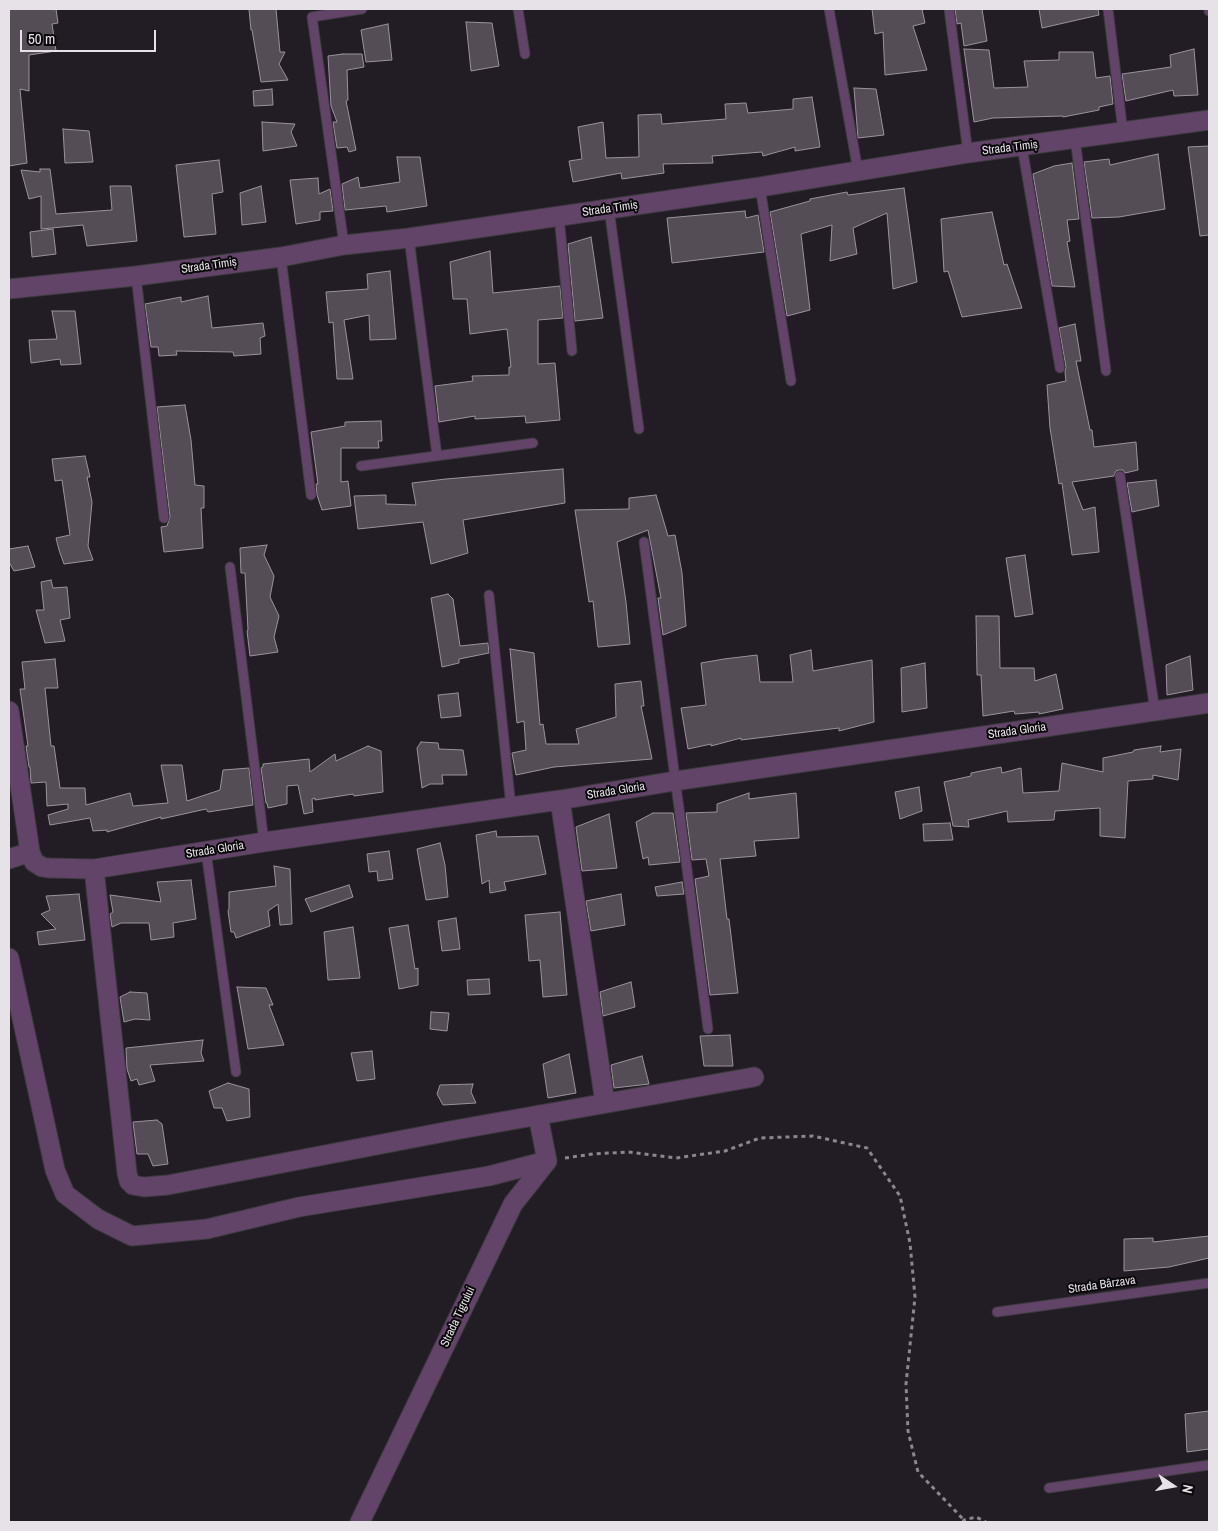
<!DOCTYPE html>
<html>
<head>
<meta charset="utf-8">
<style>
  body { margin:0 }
  #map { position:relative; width:1218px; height:1531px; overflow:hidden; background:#221d24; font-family:"Archivo Narrow",sans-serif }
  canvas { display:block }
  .frame { position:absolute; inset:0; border:10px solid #e6e2e7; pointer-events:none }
  .north { position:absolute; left:1148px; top:1461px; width:50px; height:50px; -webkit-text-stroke:4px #0a080b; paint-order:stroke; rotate:102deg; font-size:14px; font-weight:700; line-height:20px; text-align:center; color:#e6e2e7 }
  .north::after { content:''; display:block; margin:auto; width:18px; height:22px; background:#e6e2e7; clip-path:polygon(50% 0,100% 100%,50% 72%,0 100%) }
  .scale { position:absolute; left:20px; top:30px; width:136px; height:22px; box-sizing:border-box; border:2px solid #e6e2e7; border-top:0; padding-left:6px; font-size:15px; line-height:18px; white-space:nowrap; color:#e6e2e7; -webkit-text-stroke:4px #0a080b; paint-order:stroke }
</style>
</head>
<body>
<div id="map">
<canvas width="1218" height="1531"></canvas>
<div class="frame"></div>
<div class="north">N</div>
<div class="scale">50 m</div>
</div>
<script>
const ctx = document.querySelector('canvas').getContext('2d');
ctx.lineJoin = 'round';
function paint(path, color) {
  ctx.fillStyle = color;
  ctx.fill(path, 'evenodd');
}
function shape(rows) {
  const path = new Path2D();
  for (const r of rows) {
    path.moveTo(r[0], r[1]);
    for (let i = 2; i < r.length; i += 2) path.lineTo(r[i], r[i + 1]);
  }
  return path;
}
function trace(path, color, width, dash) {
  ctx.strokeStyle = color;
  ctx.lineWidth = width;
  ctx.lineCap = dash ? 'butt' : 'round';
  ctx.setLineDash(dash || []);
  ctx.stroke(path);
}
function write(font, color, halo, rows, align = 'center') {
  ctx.font = font + ' "Archivo Narrow",sans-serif';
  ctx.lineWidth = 4;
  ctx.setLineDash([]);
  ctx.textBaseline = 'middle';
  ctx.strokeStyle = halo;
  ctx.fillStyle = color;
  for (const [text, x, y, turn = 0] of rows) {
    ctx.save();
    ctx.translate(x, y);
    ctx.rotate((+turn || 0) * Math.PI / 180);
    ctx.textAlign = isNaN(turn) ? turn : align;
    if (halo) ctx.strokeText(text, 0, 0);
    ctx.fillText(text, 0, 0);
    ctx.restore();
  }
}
const building = shape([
  [9,9,56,9,58,23,52,24,56,51,29,55,29,91,20,89,27,163,9,166,9,9],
  [249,9,276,9,280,52,285,52,279,64,288,80,261,82,252,30,251,30,249,9],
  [872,9,922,9,925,23,913,26,927,70,885,75,883,32,875,34,872,9],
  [955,9,982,9,987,41,964,46,961,23,957,24,955,9],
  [1039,9,1098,9,1099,15,1042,28,1039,9],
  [466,22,492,23,499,66,471,71,466,22],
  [388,24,392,60,366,62,361,30,388,24],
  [964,49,989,50,994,88,1028,87,1024,61,1059,60,1059,52,1093,52,1096,78,1110,76,1113,104,1099,107,1099,110,1063,117,1063,116,993,118,974,122,964,49],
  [1194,49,1198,95,1174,96,1173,90,1126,101,1122,74,1171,67,1170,55,1194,49],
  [343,54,362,54,364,67,347,70,348,100,346,101,356,150,349,152,347,147,337,148,333,122,337,122,331,106,328,56,343,54],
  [854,88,876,89,884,135,858,138,854,88],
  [272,89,273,105,254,106,253,91,272,89],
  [812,97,820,147,795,151,795,147,763,156,762,152,712,156,713,163,663,164,664,173,622,179,621,173,573,182,569,161,582,159,578,127,603,122,606,158,639,157,638,115,661,114,662,124,726,119,725,104,746,103,748,113,793,109,793,99,812,97],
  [262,122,295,124,291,132,297,146,263,151,262,122],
  [63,129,89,131,93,162,65,163,63,129],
  [1209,146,1209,235,1200,236,1188,147,1209,146],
  [1158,154,1165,209,1119,217,1092,218,1084,162,1109,159,1110,165,1158,154],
  [397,157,420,157,427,206,387,212,386,206,345,210,342,184,358,177,360,188,400,182,397,157],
  [219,160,223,192,212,194,216,234,184,237,176,165,219,160],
  [1072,163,1079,219,1067,220,1070,241,1067,242,1075,287,1052,286,1033,174,1054,166,1072,163],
  [40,169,50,169,56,214,112,210,110,186,131,186,137,241,87,246,83,225,41,229,41,196,29,199,21,170,40,172,40,169],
  [318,178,319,194,330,189,333,211,320,212,320,220,296,224,290,180,318,178],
  [261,186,266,222,242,225,240,193,261,186],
  [904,188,917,282,893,289,887,213,853,228,857,254,830,261,832,225,801,234,810,310,787,316,770,212,810,201,810,199,847,192,848,195,904,188],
  [745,211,746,218,758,215,764,252,672,263,667,218,745,211],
  [992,212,1004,265,1007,264,1022,308,962,317,948,271,944,272,941,219,992,212],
  [53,229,56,254,32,257,30,232,53,229],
  [591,237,603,318,575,321,568,244,591,237],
  [490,251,493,293,560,286,563,318,538,320,538,364,555,363,560,420,526,423,525,416,475,419,475,416,439,422,435,386,473,381,472,376,509,375,509,367,511,367,507,329,470,334,467,299,453,299,450,262,490,251],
  [390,271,396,339,370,340,369,315,344,320,353,379,337,379,333,322,329,323,326,292,368,289,367,274,390,271],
  [208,296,212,328,263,323,265,336,260,338,261,354,234,356,233,352,176,351,177,355,159,356,158,347,151,347,145,304,181,297,181,302,208,296],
  [52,311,75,311,81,364,61,365,60,359,31,363,29,340,57,339,52,311],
  [1075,324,1081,361,1076,361,1090,430,1092,430,1094,447,1136,442,1138,470,1125,473,1123,470,1119,470,1116,471,1114,476,1072,482,1083,510,1095,507,1099,552,1072,555,1062,483,1059,484,1050,428,1047,385,1066,381,1065,372,1066,367,1059,328,1075,324],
  [185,405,191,440,195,485,204,486,204,508,201,508,203,548,164,552,161,527,167,526,170,517,157,407,185,405],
  [381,421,382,441,378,441,379,448,341,448,341,482,348,481,351,506,322,510,317,495,316,484,318,484,311,432,345,426,345,422,381,421],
  [85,456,90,477,87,477,92,502,88,546,93,560,64,564,59,550,56,538,70,535,62,480,55,481,52,459,85,456],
  [563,469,565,503,463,520,468,553,431,564,423,522,358,529,354,496,386,495,386,504,416,505,412,483,446,479,563,469],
  [1156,480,1159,506,1132,512,1127,483,1156,480],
  [656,495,668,536,675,535,682,573,686,626,663,635,658,598,661,598,648,530,617,542,626,602,630,644,598,647,593,601,589,602,575,510,629,509,629,498,656,495],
  [267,545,264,555,274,576,270,597,279,616,274,637,278,652,250,656,247,631,248,630,245,573,241,573,240,548,267,545],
  [28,546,35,567,14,571,9,562,9,549,28,546],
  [1025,555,1033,614,1015,617,1006,558,1025,555],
  [51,580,53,588,67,587,70,618,60,620,65,641,45,643,36,610,44,610,41,582,51,580],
  [448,594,453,599,460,646,488,643,489,653,459,659,459,663,442,667,431,598,448,594],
  [976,616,999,616,1000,668,1034,668,1035,681,1056,674,1063,709,1039,714,1039,712,1015,714,1014,711,983,716,981,675,977,675,976,616],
  [510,649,534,653,540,725,543,724,546,744,579,744,576,729,616,717,615,684,641,681,644,706,641,706,652,759,554,767,516,775,512,753,526,750,524,721,517,723,510,649],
  [811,650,813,671,872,660,874,722,839,731,839,728,741,740,741,738,711,746,711,744,688,749,681,708,706,705,701,663,724,659,757,655,760,682,793,682,790,655,811,650],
  [1190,656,1193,690,1167,695,1166,665,1190,656],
  [55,659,58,688,45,688,51,746,54,746,60,788,85,788,86,805,130,793,133,806,168,803,161,765,182,765,187,801,220,790,223,770,249,768,253,805,208,812,206,809,161,819,161,817,107,832,107,830,93,831,90,818,50,825,48,815,68,809,68,804,47,806,46,782,31,783,30,767,29,767,26,746,28,746,20,689,25,689,22,662,55,659],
  [925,663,927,708,902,712,901,668,925,663],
  [458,693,461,716,441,718,438,695,458,693],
  [421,742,438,743,439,749,463,750,467,775,442,775,443,784,430,784,422,788,417,748,421,742],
  [368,746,381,751,383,792,354,796,353,794,315,800,315,798,312,799,313,812,304,814,298,785,287,786,287,804,268,808,267,803,266,803,261,768,263,767,263,764,309,759,310,772,335,754,336,761,368,746],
  [1161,746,1160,752,1181,749,1178,780,1153,775,1153,779,1128,781,1125,838,1100,836,1100,808,1055,811,1054,820,1008,822,1007,811,968,820,969,827,953,826,944,782,971,776,971,773,1001,767,1002,773,1021,768,1023,793,1059,791,1062,763,1103,772,1103,758,1133,752,1134,750,1161,746],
  [919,787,922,811,900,819,895,792,919,787],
  [749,793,749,799,796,793,799,838,754,841,756,856,720,859,727,919,729,919,738,993,710,995,695,879,709,876,706,859,692,860,686,813,717,812,717,804,749,793],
  [653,813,673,813,680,862,649,865,648,857,643,859,636,822,653,813],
  [609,814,617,868,582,871,576,827,609,814],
  [950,823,953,840,924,841,923,824,950,823],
  [496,831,497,837,538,836,546,874,504,882,506,890,490,893,489,880,482,884,476,835,496,831],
  [440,843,445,865,448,897,426,900,417,849,440,843],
  [389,851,393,879,378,881,377,871,369,872,367,854,389,851],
  [274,866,290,869,292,924,280,925,278,904,268,911,270,926,236,938,234,932,231,932,228,911,229,909,229,892,276,886,274,866],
  [191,880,196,919,173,923,174,937,151,940,149,923,121,923,112,927,110,914,113,912,110,895,161,902,157,882,191,880],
  [682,882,684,894,657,896,655,887,682,882],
  [349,885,353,897,311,912,305,899,349,885],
  [79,894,85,940,39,945,37,932,56,929,41,914,50,910,46,896,79,894],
  [621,894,625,925,591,931,586,901,621,894],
  [560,912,567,995,543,997,540,960,529,961,525,915,560,912],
  [456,918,460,949,442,951,438,921,456,918],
  [408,925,415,969,418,968,418,985,399,989,389,928,408,925],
  [353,927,360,978,328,980,324,932,353,927],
  [489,979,490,994,468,995,467,980,489,979],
  [631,982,635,1007,603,1016,600,992,631,982],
  [237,987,266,988,273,1005,269,1005,284,1045,248,1049,237,987],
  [130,992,147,993,150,1020,135,1019,124,1022,120,997,130,992],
  [431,1012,449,1013,447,1031,430,1029,431,1012],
  [730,1035,733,1066,704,1066,700,1036,730,1035],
  [203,1040,201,1053,204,1061,150,1065,155,1081,139,1085,137,1079,131,1081,127,1069,126,1048,203,1040],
  [372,1051,375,1079,357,1081,351,1053,372,1051],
  [569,1054,576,1093,548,1098,543,1064,569,1054],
  [642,1056,649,1084,614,1088,611,1065,642,1056],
  [228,1083,249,1089,250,1117,227,1121,222,1108,214,1108,209,1091,228,1083],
  [473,1084,471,1092,476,1103,443,1105,437,1094,440,1085,473,1084],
  [157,1120,162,1124,168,1164,153,1166,148,1154,137,1154,133,1122,157,1120],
  [1209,1236,1209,1258,1169,1267,1124,1271,1124,1239,1153,1238,1153,1242,1209,1236],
  [1209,1411,1209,1449,1187,1452,1185,1414,1209,1411]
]);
const path = shape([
  [565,1158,593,1154,628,1152,676,1158,725,1151,760,1138,813,1136,867,1148,900,1196,910,1243,915,1297,906,1384,908,1431,918,1472,964,1520],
  [963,1522,964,1520,976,1517,986,1522]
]);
const service = shape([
  [518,9,525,54],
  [829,9,858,171],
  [949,9,968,153],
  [1108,9,1123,132],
  [1209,9,1209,11],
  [1075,139,1106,371],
  [1022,147,1060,368],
  [760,187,791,381],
  [609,209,639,429],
  [559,216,572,351],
  [409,238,437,456],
  [344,245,312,17,362,9],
  [281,257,311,495],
  [136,276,164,518],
  [361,466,533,443],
  [1120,476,1155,711],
  [644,542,708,1029],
  [230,567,264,842],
  [489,595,511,807],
  [206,851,236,1072],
  [997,1312,1209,1283],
  [1049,1488,1209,1465]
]);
const minor = shape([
  [9,289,136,276,281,257,344,245,409,238,760,187,968,153,1209,120],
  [9,711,30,852,34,862,42,867,48,868,94,869,264,842,560,800,675,781,1209,703],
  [560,800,605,1103],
  [9,859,30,852],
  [94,869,127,1173,129,1181,133,1185,144,1187,168,1185,455,1130,754,1077],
  [9,958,55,1170,65,1194,98,1219,132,1236,207,1229,299,1207,489,1176,547,1161],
  [360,1522,513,1204,547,1161,538,1115]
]);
const streetNames = [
  ["Strada Timiș",1010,148,-7],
  ["Strada Timiș",610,209,-8],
  ["Strada Timiș",209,266,-8],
  ["Strada Gloria",1017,731,-8],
  ["Strada Gloria",616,791,-9],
  ["Strada Gloria",215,850,-9],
  ["Strada Bârzava",1102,1285,-8],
  ["Strada Tigrului",458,1317,-65]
];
paint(building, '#544d55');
trace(building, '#9a939c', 1);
trace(service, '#3d393f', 11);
trace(minor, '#3d393f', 21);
trace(path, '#8c878d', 3, [4, 4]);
trace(service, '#614468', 9);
trace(minor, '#614468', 19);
write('12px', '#e6e2e7', '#0a080b', streetNames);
</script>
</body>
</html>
